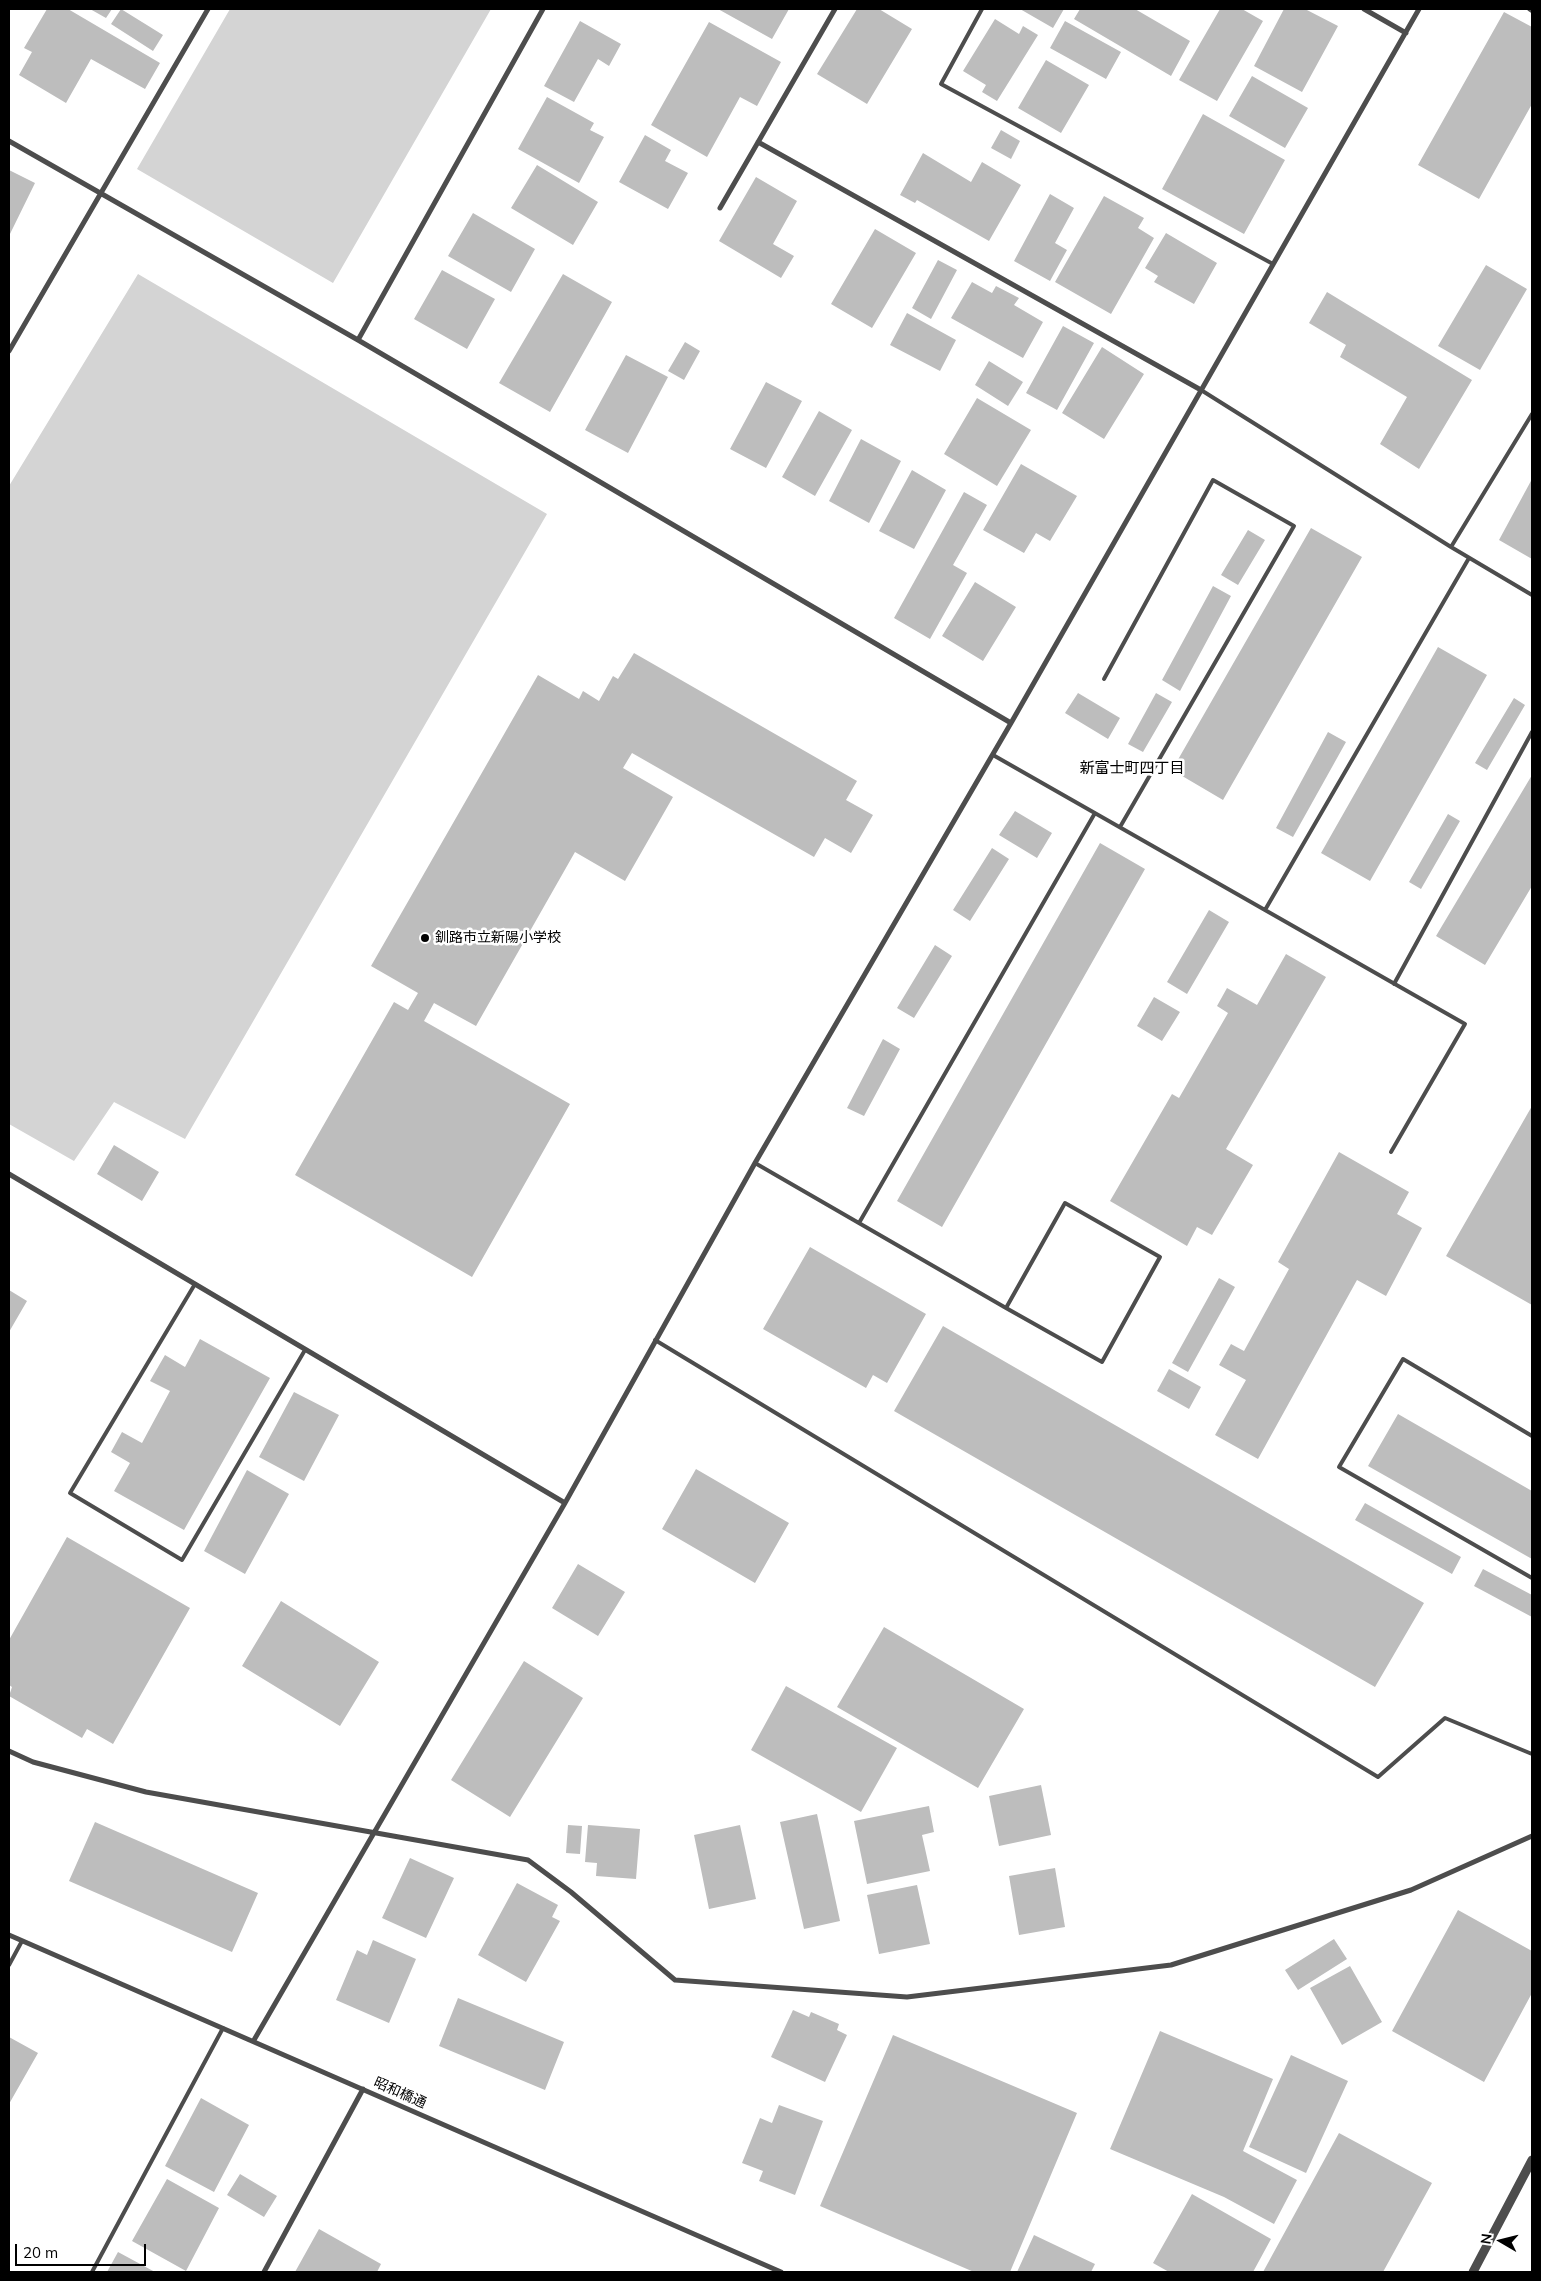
<!DOCTYPE html>
<html>
<head>
<meta charset="utf-8">
<style>
  body { margin:0 }
  #map { position:relative; width:1541px; height:2281px; overflow:hidden; background:#fff; font-family:Mulish,sans-serif }
  canvas { display:block }
  .frame { position:absolute; inset:0; border:10px solid #000; pointer-events:none }
  .north { position:absolute; left:1476px; top:2216px; width:50px; height:50px; -webkit-text-stroke:4px #fff; paint-order:stroke; rotate:278deg; font-size:14px; font-weight:700; line-height:20px; text-align:center; color:#000 }
  .north::after { content:''; display:block; margin:auto; width:18px; height:22px; background:#000; clip-path:polygon(50% 0,100% 100%,50% 72%,0 100%) }
  .scale { position:absolute; left:15px; top:2244px; width:131px; height:22px; box-sizing:border-box; border:2px solid #000; border-top:0; padding-left:6px; font-size:15px; line-height:18px; white-space:nowrap; color:#000; -webkit-text-stroke:4px #fff; paint-order:stroke }
</style>
</head>
<body>
<div id="map">
<canvas width="1541" height="2281"></canvas>
<div class="frame"></div>
<div class="north">N</div>
<div class="scale">20 m</div>
</div>
<script>
const ctx = document.querySelector('canvas').getContext('2d');
ctx.lineJoin = 'round';
function paint(path, color) {
  ctx.fillStyle = color;
  ctx.fill(path, 'evenodd');
}
function shape(rows) {
  const path = new Path2D();
  for (const r of rows) {
    path.moveTo(r[0], r[1]);
    for (let i = 2; i < r.length; i += 2) path.lineTo(r[i], r[i + 1]);
  }
  return path;
}
function trace(path, color, width, dash) {
  ctx.strokeStyle = color;
  ctx.lineWidth = width;
  ctx.lineCap = dash ? 'butt' : 'round';
  ctx.setLineDash(dash || []);
  ctx.stroke(path);
}
function write(font, color, halo, rows, align = 'center') {
  ctx.font = font + ' Mulish,"Noto Sans JP",sans-serif';
  ctx.lineWidth = 5;
  ctx.setLineDash([]);
  ctx.textBaseline = 'middle';
  ctx.strokeStyle = halo;
  ctx.fillStyle = color;
  for (const [text, x, y, turn = 0] of rows) {
    ctx.save();
    ctx.translate(x, y);
    ctx.rotate((+turn || 0) * Math.PI / 180);
    ctx.textAlign = isNaN(turn) ? turn : align;
    if (halo) ctx.strokeText(text, 0, 0);
    ctx.fillText(text, 0, 0);
    ctx.restore();
  }
}
const green = shape([
  [230,9,491,9,333,283,137,169],
  [138,274,547,514,185,1139,114,1102,74,1161,9,1124,9,486]
]);
const building = shape([
  [47,9,68,9,160,63,145,89,91,59,66,103,19,75,32,52,24,48],
  [90,9,112,9,106,18],
  [121,9,163,35,153,51,111,24],
  [718,9,789,9,772,39],
  [857,9,879,9,912,29,867,104,817,74],
  [1020,9,1064,9,1053,28],
  [1080,9,1135,9,1190,41,1171,76,1074,19],
  [1220,9,1242,9,1263,21,1217,101,1179,80],
  [1284,9,1305,9,1338,26,1302,92,1254,66],
  [1504,12,1532,27,1532,104,1479,199,1418,165],
  [995,19,1019,34,1023,26,1038,35,997,101,982,92,986,85,963,71],
  [580,21,621,44,609,66,598,59,574,102,544,86],
  [1065,21,1121,52,1106,79,1050,48],
  [709,22,781,62,757,106,740,97,707,157,651,125],
  [1046,60,1089,85,1061,133,1018,108],
  [1252,76,1308,108,1285,148,1229,116],
  [547,97,594,123,590,130,604,137,579,183,518,149],
  [1203,114,1285,160,1244,234,1162,189],
  [1001,130,1020,141,1011,159,991,148],
  [645,135,671,150,665,161,688,173,668,209,619,182],
  [923,153,971,182,982,162,1021,185,989,241,917,200,915,203,900,195],
  [537,165,598,202,573,245,511,208],
  [9,170,35,183,9,236],
  [756,177,797,201,773,244,794,256,781,278,719,241],
  [1050,194,1074,208,1055,243,1067,250,1050,281,1014,261],
  [1104,196,1144,218,1138,228,1154,238,1111,314,1055,282],
  [473,213,535,249,511,292,448,256],
  [875,229,916,253,872,328,831,304],
  [1166,233,1217,263,1194,304,1154,282,1158,276,1145,268],
  [938,260,957,270,931,319,912,308],
  [1486,265,1527,289,1480,370,1438,346],
  [442,270,495,299,467,349,414,319],
  [563,274,612,302,550,412,499,383],
  [972,282,992,293,996,286,1019,298,1014,305,1043,322,1023,358,951,318],
  [1327,292,1472,380,1419,469,1380,444,1407,397,1340,357,1346,345,1309,323],
  [907,313,956,340,940,371,890,345],
  [1063,326,1094,343,1057,410,1026,393],
  [685,342,700,351,684,380,668,371],
  [1102,347,1144,374,1104,439,1062,413],
  [626,355,668,377,628,453,585,430],
  [989,361,1023,382,1008,406,975,385],
  [766,382,802,401,766,468,730,449],
  [977,398,1031,430,997,486,944,454],
  [819,411,852,430,815,496,782,477],
  [861,439,901,461,869,523,829,501],
  [1021,464,1077,496,1050,541,1036,533,1024,553,983,530],
  [912,470,946,490,914,549,879,531],
  [1532,479,1532,559,1499,540],
  [964,492,987,505,953,565,967,573,930,639,894,618],
  [1311,528,1362,557,1223,800,1172,770],
  [1248,530,1265,540,1238,585,1221,575],
  [975,582,1016,607,983,661,942,636],
  [1213,586,1231,596,1180,691,1162,680],
  [1438,647,1487,675,1370,881,1321,853],
  [634,653,857,781,846,800,873,815,851,853,825,838,814,857,632,753,623,768,673,797,625,881,575,852,476,1026,434,1003,424,1021,570,1104,472,1277,295,1175,394,1002,408,1010,418,993,371,966,538,675,579,699,583,691,599,701,613,676,618,679],
  [1078,693,1120,718,1108,739,1065,713],
  [1156,693,1172,702,1143,752,1128,744],
  [1514,698,1525,705,1487,770,1475,763],
  [1328,732,1346,742,1293,837,1276,828],
  [1532,775,1532,886,1485,965,1436,936],
  [1015,811,1052,833,1037,858,999,835],
  [1448,814,1460,821,1421,889,1409,882],
  [1100,843,1145,869,942,1227,897,1201],
  [992,848,1009,859,970,921,953,910],
  [1209,910,1229,922,1187,994,1167,982],
  [935,945,952,956,914,1018,897,1008],
  [1286,954,1326,977,1226,1149,1253,1165,1212,1235,1197,1227,1187,1246,1110,1201,1172,1094,1179,1098,1228,1013,1217,1006,1227,988,1257,1005],
  [1154,997,1180,1012,1162,1041,1137,1026],
  [883,1039,900,1049,864,1116,847,1108],
  [1532,1106,1532,1305,1446,1256],
  [114,1145,159,1172,142,1201,97,1174],
  [1339,1152,1409,1192,1397,1214,1422,1228,1386,1296,1357,1280,1258,1459,1215,1435,1246,1380,1219,1365,1231,1344,1244,1351,1289,1269,1278,1262],
  [810,1247,926,1314,887,1383,873,1375,866,1388,763,1329],
  [1219,1278,1235,1287,1188,1372,1172,1363],
  [9,1290,27,1301,9,1332],
  [943,1326,1424,1603,1375,1687,894,1411],
  [200,1339,270,1378,184,1530,114,1491,130,1463,111,1452,122,1432,142,1443,170,1391,150,1381,165,1355,185,1367],
  [1169,1369,1201,1387,1189,1409,1157,1391],
  [294,1392,339,1415,304,1481,259,1457],
  [1398,1414,1532,1491,1532,1559,1368,1466],
  [696,1469,789,1523,755,1583,662,1529],
  [247,1470,289,1494,245,1574,204,1551],
  [1365,1503,1461,1557,1452,1574,1355,1520],
  [67,1537,190,1608,113,1744,87,1729,82,1738,9,1696,12,1687,9,1685,9,1640],
  [578,1564,625,1592,598,1636,552,1608],
  [1483,1569,1532,1595,1532,1617,1474,1586],
  [281,1601,379,1662,340,1726,242,1666],
  [884,1627,1024,1709,978,1788,837,1707],
  [524,1661,583,1698,510,1817,451,1780],
  [786,1686,897,1748,861,1812,751,1750],
  [1041,1785,1051,1835,999,1846,989,1796],
  [929,1806,934,1832,922,1835,930,1871,867,1884,854,1821],
  [817,1814,840,1921,804,1929,780,1822],
  [95,1822,258,1893,232,1952,69,1881],
  [568,1825,582,1826,580,1854,566,1853],
  [588,1825,640,1829,636,1879,596,1876,597,1863,585,1862],
  [740,1825,756,1899,709,1909,694,1835],
  [410,1858,454,1878,426,1938,382,1918],
  [1055,1868,1065,1927,1019,1935,1009,1876],
  [517,1883,558,1905,552,1917,560,1921,526,1982,478,1955],
  [917,1885,930,1944,879,1954,867,1895],
  [1458,1910,1532,1951,1532,1993,1484,2082,1392,2031],
  [1334,1939,1347,1959,1298,1990,1285,1970],
  [373,1940,416,1959,389,2023,336,2000,357,1950,367,1955],
  [1350,1966,1382,2022,1342,2045,1310,1988],
  [458,1998,564,2042,545,2090,439,2046],
  [793,2010,809,2017,811,2012,839,2024,837,2030,847,2035,825,2082,771,2057],
  [1160,2031,1273,2079,1243,2151,1297,2180,1274,2224,1224,2197,1110,2149],
  [893,2035,1077,2113,1010,2272,974,2272,820,2206],
  [9,2037,38,2053,9,2104],
  [1291,2055,1348,2081,1306,2173,1249,2147],
  [201,2098,249,2125,214,2192,165,2166],
  [779,2105,823,2121,795,2195,759,2181,763,2171,742,2163,760,2118,772,2123],
  [1339,2133,1432,2183,1383,2272,1263,2272],
  [240,2174,277,2196,264,2217,227,2195],
  [167,2179,219,2208,186,2271,132,2241],
  [1192,2194,1271,2239,1253,2272,1169,2272,1153,2263],
  [319,2229,381,2264,377,2272,295,2272],
  [1034,2235,1095,2264,1091,2272,1017,2272],
  [118,2252,155,2272,107,2272]
]);
const service = shape([
  [982,9,941,84,1273,264],
  [1529,9,1532,11],
  [1201,390,1451,547,1532,595],
  [1451,547,1532,414],
  [1104,679,1213,480,1294,526,1120,827],
  [993,755,1465,1024,1391,1152],
  [1265,910,1469,558],
  [1394,984,1532,732],
  [755,1163,1006,1308,1102,1362,1160,1257,1065,1203,1006,1308],
  [859,1223,1095,813],
  [195,1284,70,1493,182,1560,305,1350],
  [655,1340,1378,1777,1445,1718,1532,1754],
  [1532,1436,1403,1359,1339,1467,1532,1578],
  [9,1965,22,1941],
  [92,2272,223,2028]
]);
const minor = shape([
  [1364,9,1406,33],
  [9,141,358,340,1011,723],
  [758,142,1201,390],
  [720,208,835,9],
  [358,340,543,9],
  [9,351,208,9],
  [9,1174,565,1503],
  [9,1751,33,1762,146,1792,528,1860,571,1892,675,1980,907,1997,1171,1965,1411,1890,1532,1836],
  [9,1935,781,2272],
  [254,2040,565,1503,755,1163,1011,723,1419,9],
  [264,2272,363,2089]
]);
const tertiary = shape([
  [1473,2272,1532,2160]
]);
const markers = [
  [425,938,5,"#000"]
];
const poiNames = [
  ["釧路市立新陽小学校",435,938]
];
const streetNames = [
  ["昭和橋通",400,2093,24]
];
const neighbourhoodNames = [
  ["新富士町四丁目",1132,768]
];
paint(green, '#d4d4d4');
paint(building, '#bdbdbd');
trace(service, '#4d4d4d', 4);
trace(minor, '#4d4d4d', 5);
trace(tertiary, '#4d4d4d', 9);
for (const [x, y, r, color] of markers) {
  const dot = new Path2D();
  dot.arc(x, y, r, 0, 2 * Math.PI);
  ctx.fillStyle = color;
  ctx.fill(dot);
  trace(dot, '#fff', 2);
}
write('14px', '#000', '#fff', poiNames, 'left');
write('14px', '#000', '#fff', streetNames);
write('15px', '#000', '#fff', neighbourhoodNames);
</script>
</body>
</html>
